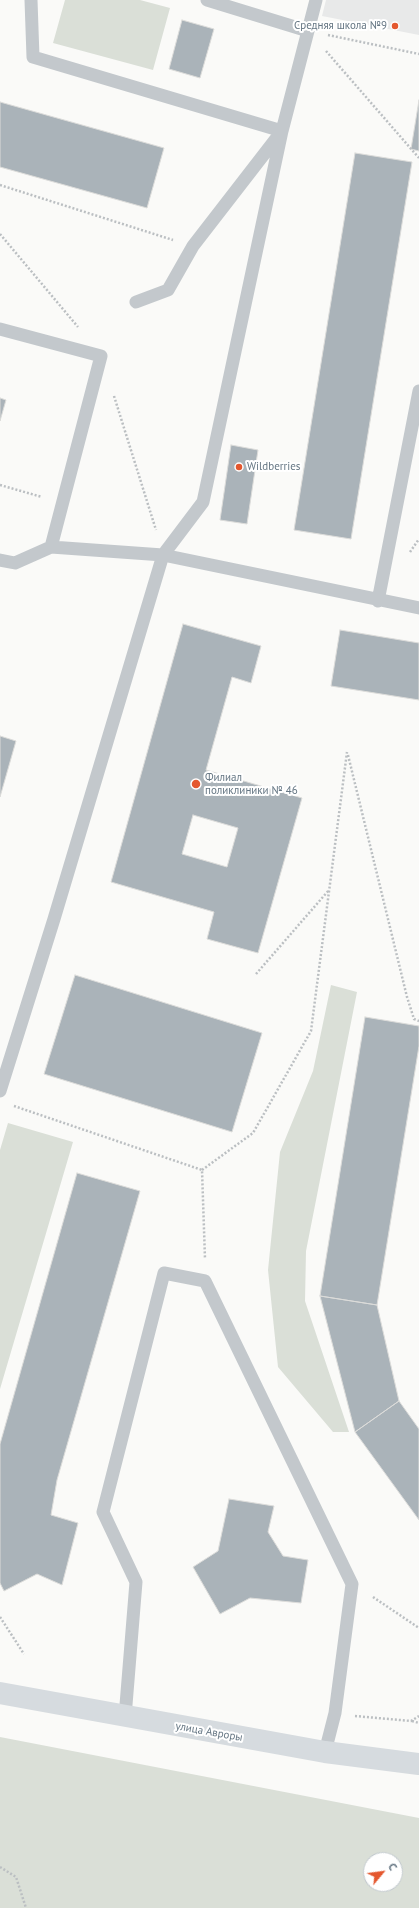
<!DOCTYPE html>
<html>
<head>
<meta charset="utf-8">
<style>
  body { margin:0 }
  #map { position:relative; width:419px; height:1908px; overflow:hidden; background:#fafaf8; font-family:"PT Sans",sans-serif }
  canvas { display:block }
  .north { position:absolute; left:363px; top:1852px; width:40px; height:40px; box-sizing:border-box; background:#fff; border:1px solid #c1c8cd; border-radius:50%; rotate:61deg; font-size:11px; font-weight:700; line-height:16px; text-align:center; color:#657683 }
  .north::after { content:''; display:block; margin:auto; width:14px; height:18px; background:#e4572e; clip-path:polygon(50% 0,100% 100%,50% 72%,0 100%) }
</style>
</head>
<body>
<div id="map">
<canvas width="419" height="1908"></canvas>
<div class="north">С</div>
</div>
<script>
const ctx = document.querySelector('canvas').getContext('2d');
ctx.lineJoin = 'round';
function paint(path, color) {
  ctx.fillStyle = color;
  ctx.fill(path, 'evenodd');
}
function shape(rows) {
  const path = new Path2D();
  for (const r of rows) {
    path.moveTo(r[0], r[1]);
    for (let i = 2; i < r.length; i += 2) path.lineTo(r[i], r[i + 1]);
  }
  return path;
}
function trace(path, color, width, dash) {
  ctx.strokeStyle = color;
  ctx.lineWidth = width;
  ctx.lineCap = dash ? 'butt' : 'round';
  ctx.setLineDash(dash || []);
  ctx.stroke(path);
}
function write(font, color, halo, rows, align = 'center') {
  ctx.font = font + ' "PT Sans",sans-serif';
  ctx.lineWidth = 4;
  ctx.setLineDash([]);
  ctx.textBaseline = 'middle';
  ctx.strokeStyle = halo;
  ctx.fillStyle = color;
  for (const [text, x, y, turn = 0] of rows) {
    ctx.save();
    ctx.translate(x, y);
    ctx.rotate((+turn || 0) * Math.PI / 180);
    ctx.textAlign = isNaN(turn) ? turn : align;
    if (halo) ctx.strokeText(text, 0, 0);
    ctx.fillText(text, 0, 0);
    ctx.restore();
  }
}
const built = shape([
  [326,0,419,0,419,35,322,16]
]);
const green = shape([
  [65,0,140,0,170,8,153,70,53,43],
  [331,985,357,992,306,1251,305,1301,349,1432,333,1432,278,1367,268,1270,280,1152,313,1071],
  [8,1123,73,1142,0,1389,0,1150],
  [0,1737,419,1818,419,1908,0,1908],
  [371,1860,395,1860,395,1884,371,1884]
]);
const building = shape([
  [182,20,214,29,200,78,169,69,182,20],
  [419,100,419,151,411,149,419,100],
  [0,102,164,148,147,208,0,167,0,102],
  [355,153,412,162,351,539,294,530,355,153],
  [0,398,6,400,0,421,0,398],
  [231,445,258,450,247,524,220,520,231,445],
  [183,624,261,646,251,683,232,677,206,770,302,798,258,953,207,939,214,912,111,882,183,624],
  [193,815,238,828,227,867,182,854,193,815],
  [340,630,419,643,419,700,331,686,340,630],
  [0,736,16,741,0,797,0,736],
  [75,975,262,1033,232,1132,44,1074,75,975],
  [365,1017,419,1026,419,1046,377,1305,320,1296,365,1017],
  [77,1173,140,1191,57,1480,51,1515,78,1523,62,1585,37,1574,4,1591,0,1583,0,1444,77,1173],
  [320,1296,377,1305,399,1401,355,1432,320,1296],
  [399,1401,419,1429,419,1520,355,1432,399,1401],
  [229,1499,274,1506,268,1532,283,1556,308,1560,301,1603,250,1598,220,1614,193,1567,218,1551,229,1499]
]);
const path = shape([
  [328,35,419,54],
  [326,51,419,158],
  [0,185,173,240],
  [0,234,78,327],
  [114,396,156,530],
  [0,485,42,497],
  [410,552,419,539],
  [348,755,407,997,414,1019,419,1021],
  [256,974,329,890],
  [14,1106,202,1170,205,1259],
  [202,1170,253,1133,311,1031,347,752],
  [373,1597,419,1628],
  [0,1617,24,1654],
  [355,1716,411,1721,419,1716],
  [412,1721,419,1723],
  [0,1867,16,1877,26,1908]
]);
const lane = shape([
  [31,0,33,57,282,131,193,246,168,290,136,302],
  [207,0,308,31],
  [0,329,101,356,51,547],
  [0,560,15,563,51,547,163,555,419,608],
  [378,601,419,391],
  [0,1091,54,919,163,555,203,502,282,131,316,0],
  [125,1717,136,1582,103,1512,164,1273,205,1281,352,1584,335,1713,325,1752]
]);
const secondary = shape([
  [0,1693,325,1752,419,1764]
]);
const markers = [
  [395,26,4,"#e4572e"],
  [239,467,4,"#e4572e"],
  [196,784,5,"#e4572e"]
];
const poiNames = [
  ["Средняя школа №9",387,26,"right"],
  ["Wildberries",247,467],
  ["Филиал",205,778],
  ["поликлиники № 46",205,791]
];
const streetNames = [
  ["улица Авроры",209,1732,10]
];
paint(built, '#e8e9e9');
paint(green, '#dadfd7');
paint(building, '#aab3b9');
trace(building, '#dcdcda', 1);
trace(path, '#bbbfc2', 2.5, [2, 2]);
trace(lane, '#c3c8cc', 13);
trace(secondary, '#d6dbdf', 22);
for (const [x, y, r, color] of markers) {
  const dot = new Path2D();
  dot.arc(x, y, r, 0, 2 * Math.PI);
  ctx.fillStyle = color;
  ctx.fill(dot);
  trace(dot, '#fff', 1.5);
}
write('11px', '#657683', '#fff', poiNames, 'left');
write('11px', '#657683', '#fff', streetNames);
</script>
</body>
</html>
